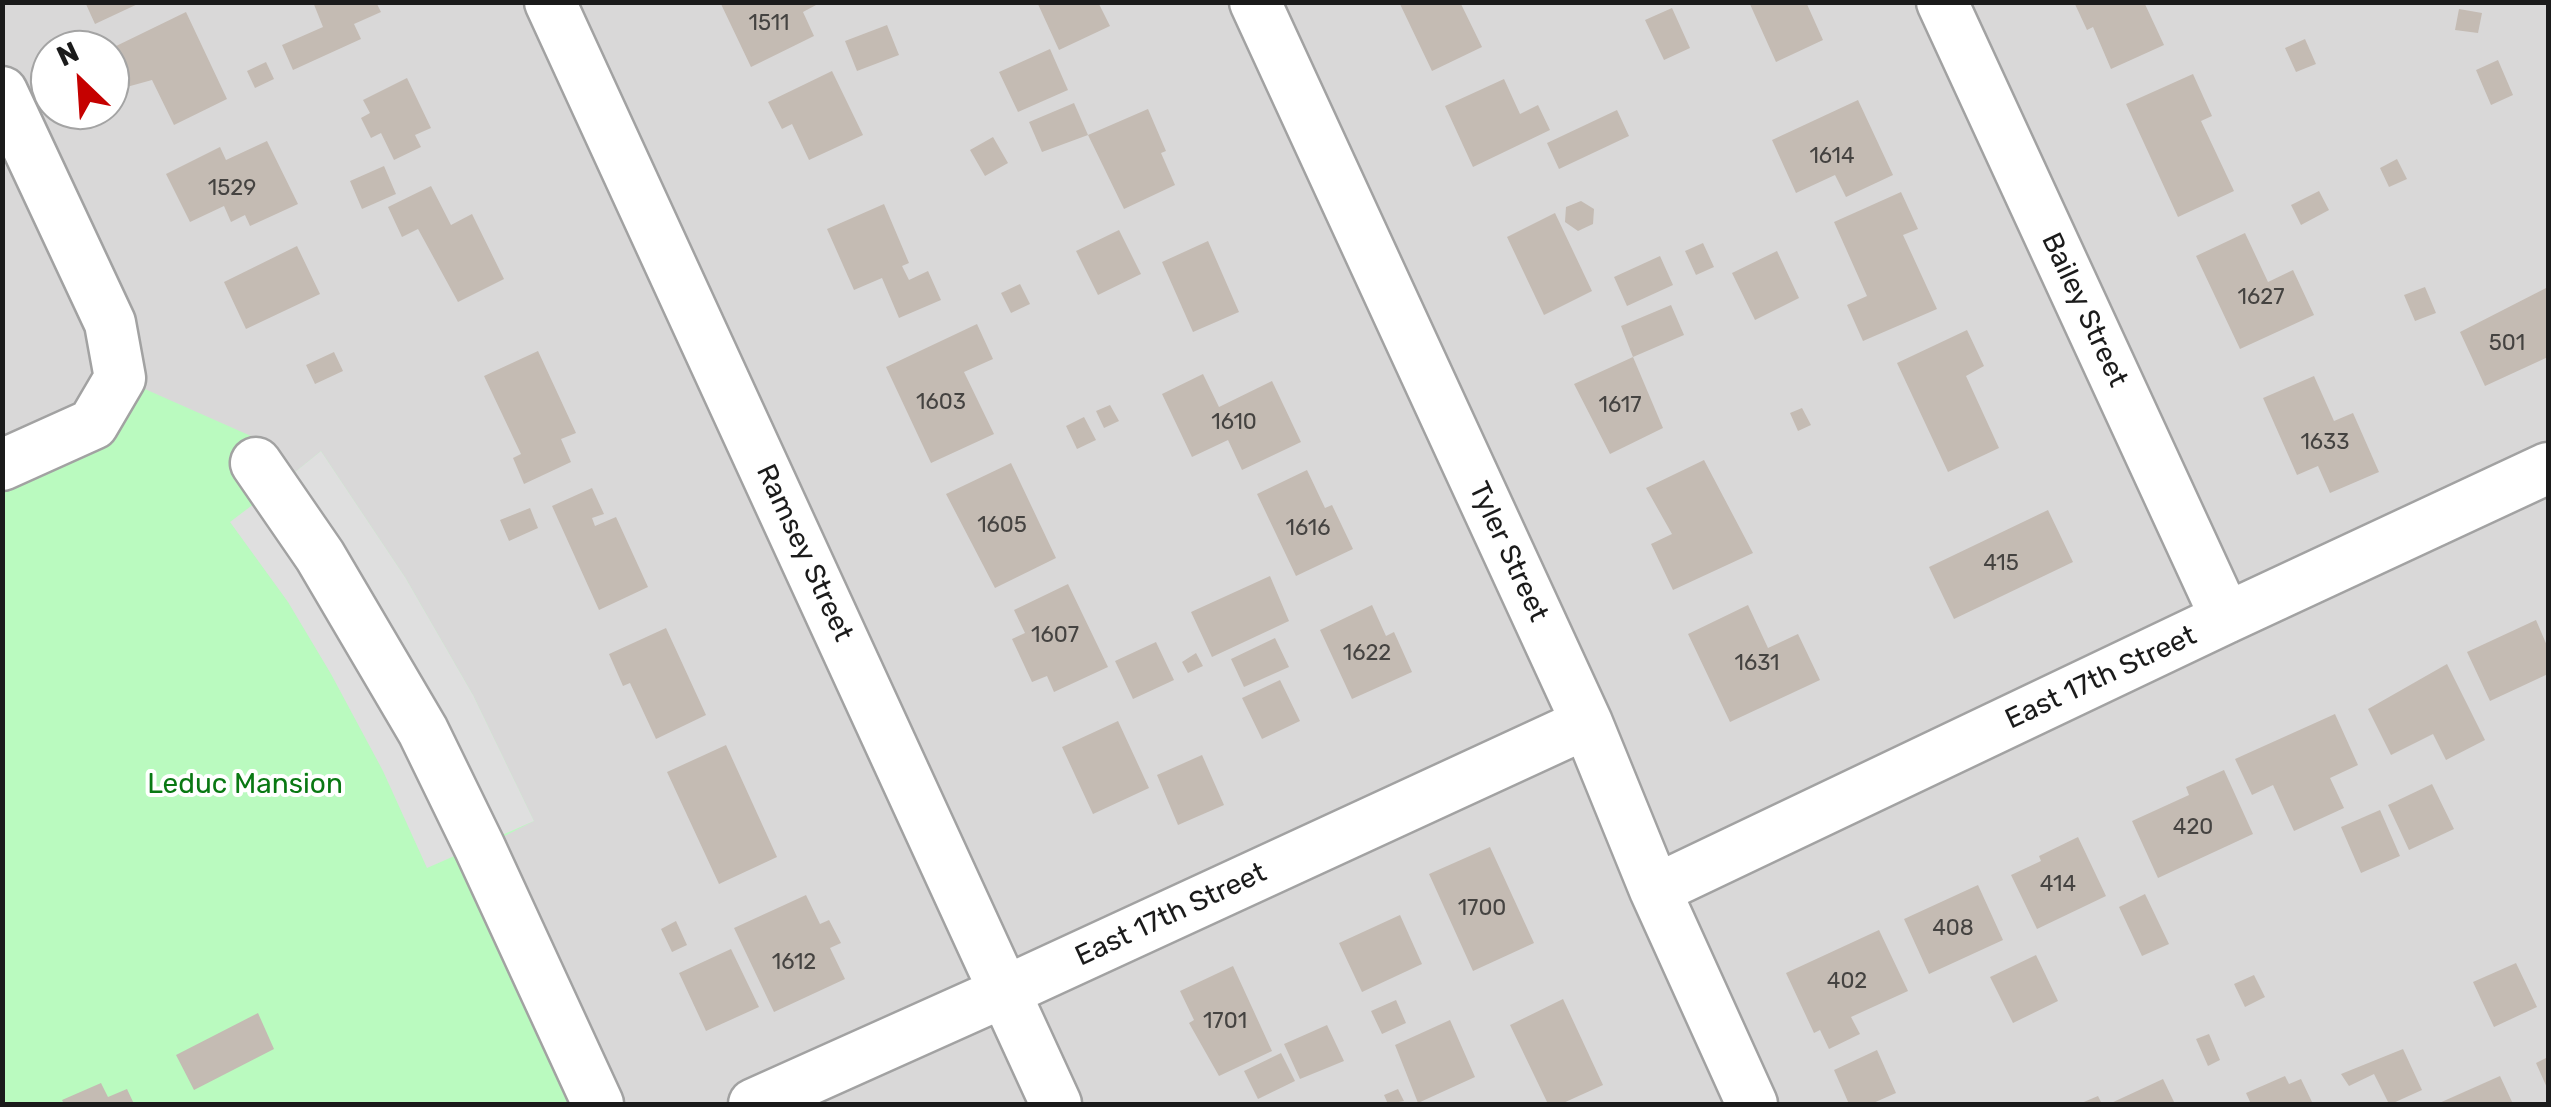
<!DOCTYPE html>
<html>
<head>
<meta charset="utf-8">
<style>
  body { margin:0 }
  #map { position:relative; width:2551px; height:1107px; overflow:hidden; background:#ede8e0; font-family:Rubik,sans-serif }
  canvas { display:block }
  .frame { position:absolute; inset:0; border:5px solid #1b1b1b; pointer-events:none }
  .north { position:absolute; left:30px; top:30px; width:100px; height:100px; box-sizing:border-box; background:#fff; border:2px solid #a4a4a4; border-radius:50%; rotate:335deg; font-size:28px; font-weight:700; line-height:40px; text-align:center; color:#1b1b1b }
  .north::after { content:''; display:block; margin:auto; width:35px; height:45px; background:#c50100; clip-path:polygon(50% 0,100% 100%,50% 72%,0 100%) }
</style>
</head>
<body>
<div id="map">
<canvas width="2551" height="1107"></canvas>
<div class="frame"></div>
<div class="north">N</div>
</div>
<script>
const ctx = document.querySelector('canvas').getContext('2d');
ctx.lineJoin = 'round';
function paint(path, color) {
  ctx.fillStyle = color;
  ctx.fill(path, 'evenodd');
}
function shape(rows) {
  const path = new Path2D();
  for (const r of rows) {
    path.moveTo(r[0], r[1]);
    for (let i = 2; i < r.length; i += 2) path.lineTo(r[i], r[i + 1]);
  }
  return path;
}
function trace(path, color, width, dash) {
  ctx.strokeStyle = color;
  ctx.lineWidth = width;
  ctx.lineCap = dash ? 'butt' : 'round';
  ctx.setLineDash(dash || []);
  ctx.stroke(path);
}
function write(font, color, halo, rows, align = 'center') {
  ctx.font = font + ' Rubik,sans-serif';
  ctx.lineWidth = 8;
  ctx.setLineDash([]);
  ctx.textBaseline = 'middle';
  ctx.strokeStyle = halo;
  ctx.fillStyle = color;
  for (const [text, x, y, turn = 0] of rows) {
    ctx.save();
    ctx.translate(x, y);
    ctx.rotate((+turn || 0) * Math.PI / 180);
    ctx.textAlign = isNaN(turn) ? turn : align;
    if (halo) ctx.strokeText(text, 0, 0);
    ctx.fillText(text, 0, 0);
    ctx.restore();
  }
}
const residential = shape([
  [3,3,2548,3,2548,1104,3,1104],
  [50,50,110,50,110,110,50,110]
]);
const park = shape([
  [120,378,269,444,295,472,321,451,405,577,473,695,534,821,481,848,598,1104,3,1104,2,465]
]);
const parking = shape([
  [269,445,295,472,321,451,405,577,473,695,534,821,427,868,383,771,331,674,288,602,230,522,259,500]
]);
const building = shape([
  [85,2,142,2,95,24],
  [313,2,376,2,381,12,354,24,361,39,293,70,282,45,323,27],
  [720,2,815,2,816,5,803,12,814,36,751,67],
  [1037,2,1098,2,1110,26,1059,50],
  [1399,2,1460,2,1482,47,1432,71],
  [1749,2,1806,2,1823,40,1776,62],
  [2074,2,2144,2,2164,45,2111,69,2093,27,2087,30],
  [1672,8,1690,48,1664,60,1645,20],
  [2459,9,2482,13,2478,33,2455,30],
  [186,12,227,99,174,125,152,80,123,88,110,61,110,49],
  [887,25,899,55,857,71,845,41],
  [2305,39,2316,64,2296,72,2285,48],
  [1050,49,1068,90,1018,112,999,72],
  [2498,60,2513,95,2491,105,2476,70],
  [266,62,274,79,255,88,247,71],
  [832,71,863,135,809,160,792,124,782,129,768,102],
  [2193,74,2212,116,2201,121,2234,191,2178,217,2126,104],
  [407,78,431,128,415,135,421,147,394,160,381,133,371,138,361,118,370,113,363,100],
  [1504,79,1520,114,1538,105,1550,130,1473,167,1445,106],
  [1858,100,1893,175,1846,197,1835,175,1796,193,1772,140],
  [1074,103,1088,135,1042,152,1029,122],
  [1148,109,1166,151,1161,153,1175,185,1124,209,1088,135],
  [1617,110,1629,136,1559,169,1547,143],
  [993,137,1008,163,985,176,970,150],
  [267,141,298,204,250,226,245,215,231,222,224,206,190,222,166,174,220,147,226,160],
  [2397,159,2407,179,2389,187,2380,168],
  [384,166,396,194,362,209,350,181],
  [431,186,451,225,472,214,504,279,458,302,418,229,402,237,388,207],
  [2319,191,2329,210,2301,225,2291,205],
  [1901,192,1918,229,1903,235,1937,309,1863,341,1847,305,1867,296,1834,222],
  [1581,201,1594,209,1593,224,1578,231,1565,222,1566,207],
  [884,204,909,263,902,266,909,280,928,271,941,300,899,318,882,278,854,290,827,229],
  [1555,213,1592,291,1544,315,1507,237],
  [1119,230,1141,274,1098,295,1076,251],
  [2245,233,2268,282,2293,270,2314,315,2240,349,2196,256],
  [1208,241,1239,312,1193,332,1162,262],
  [1703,243,1714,267,1696,275,1685,251],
  [297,246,320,294,246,329,224,282],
  [1777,251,1799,298,1755,320,1732,273],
  [1660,256,1673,285,1627,306,1614,277],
  [1020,284,1030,304,1011,313,1001,293],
  [2425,287,2436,313,2415,321,2404,295],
  [2548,287,2548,357,2485,386,2460,332],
  [1671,305,1684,335,1633,357,1663,428,1610,454,1574,384,1633,357,1621,326],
  [977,324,993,359,964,372,994,434,931,463,886,367],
  [1967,330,1984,366,1966,376,1999,448,1948,472,1897,363],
  [538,351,576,433,561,439,571,462,524,484,513,458,521,454,484,376],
  [334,352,343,371,315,384,306,365],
  [1203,374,1219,407,1272,381,1301,442,1242,470,1228,440,1192,457,1162,394],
  [2314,376,2334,421,2353,413,2379,472,2330,493,2318,466,2297,475,2263,398],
  [1110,405,1119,421,1104,428,1096,411],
  [1802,408,1811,425,1798,431,1790,413],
  [1084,417,1096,440,1077,449,1066,426],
  [1704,460,1753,553,1673,590,1651,544,1672,534,1646,488],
  [1011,463,1056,558,995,588,946,494],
  [1307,470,1325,508,1332,505,1353,549,1296,576,1257,494],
  [592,488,604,514,592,518,595,526,616,517,648,587,599,610,552,506],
  [530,508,538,528,509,541,500,520],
  [2048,510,2073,562,1954,619,1929,567],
  [1270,576,1289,621,1212,657,1191,612],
  [1068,584,1108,667,1054,692,1047,676,1032,682,1012,639,1025,633,1014,610],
  [1372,605,1386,636,1394,632,1412,672,1352,699,1320,630],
  [1748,605,1768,648,1798,634,1820,680,1730,722,1688,634],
  [2536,620,2548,648,2548,674,2490,701,2467,652],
  [666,628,706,715,656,739,630,683,623,686,609,654],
  [1275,638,1289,667,1244,687,1231,659],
  [1156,642,1174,680,1133,699,1115,661],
  [1196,653,1203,666,1188,673,1182,662],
  [2447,664,2485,740,2446,760,2433,734,2391,755,2368,709],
  [1280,680,1300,721,1262,739,1242,698],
  [2335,714,2358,765,2330,778,2344,808,2294,831,2273,785,2252,795,2235,759],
  [1118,721,1149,788,1093,814,1062,747],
  [726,745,777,857,719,884,667,772],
  [1202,755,1224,805,1178,825,1157,775],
  [2224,770,2253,834,2158,878,2132,821,2189,795,2186,787],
  [2432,784,2454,829,2409,850,2388,805],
  [2380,810,2400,856,2361,873,2341,827],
  [2078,837,2106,896,2037,929,2011,875,2041,861,2039,856],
  [1490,847,1534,943,1473,971,1429,874],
  [1978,885,2003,940,1929,974,1904,919],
  [2145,894,2169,944,2142,956,2119,907],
  [806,895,820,924,829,920,841,943,830,948,845,979,774,1012,734,928],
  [1400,915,1422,964,1362,992,1339,943],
  [676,921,687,945,672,952,661,929],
  [1879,930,1908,991,1851,1017,1860,1034,1829,1049,1820,1030,1814,1033,1786,973],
  [731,949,759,1007,706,1031,679,973],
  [2036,955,2058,1001,2013,1023,1990,977],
  [2516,963,2537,1007,2494,1027,2473,982],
  [1233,966,1272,1051,1219,1076,1189,1023,1194,1020,1180,991],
  [2254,975,2265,997,2245,1007,2234,984],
  [1563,999,1603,1085,1561,1104,1548,1104,1510,1025],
  [1396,1000,1406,1023,1382,1034,1371,1011],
  [258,1013,274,1049,194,1090,176,1055],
  [1450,1020,1475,1077,1418,1103,1395,1045],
  [1327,1025,1344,1061,1300,1079,1284,1044],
  [2209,1034,2220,1060,2208,1066,2196,1039],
  [2403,1049,2422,1090,2391,1104,2389,1104,2374,1074,2349,1086,2341,1074],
  [1877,1050,1896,1093,1871,1104,1849,1104,1834,1070],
  [1281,1053,1295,1081,1258,1099,1244,1071],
  [2548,1057,2548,1090,2536,1063],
  [2285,1076,2289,1084,2301,1079,2312,1102,2306,1104,2251,1104,2246,1093],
  [2500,1076,2513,1104,2437,1104],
  [2163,1079,2175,1104,2109,1104],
  [101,1083,108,1097,127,1089,134,1104,64,1104,62,1100],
  [1398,1089,1404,1101,1388,1104,1384,1095],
  [2098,1096,2102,1104,2079,1104]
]);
const minor = shape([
  [550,2,1056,1104],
  [1255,2,1587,723,1655,890,1752,1104],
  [1942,2,2226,618],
  [2,92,110,323,120,378,93,424,2,465],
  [256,463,320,556,423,731,480,848,598,1104],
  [1655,890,2226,618,2548,468],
  [754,1104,1006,991,1587,723]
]);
const numberNames = [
  ["1511",769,24],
  ["1614",1832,157],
  ["1529",232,189],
  ["1627",2261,298],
  ["501",2507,344],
  ["1603",941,403],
  ["1617",1620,406],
  ["1610",1234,423],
  ["1633",2325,443],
  ["1605",1002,526],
  ["1616",1308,529],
  ["415",2001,564],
  ["1607",1055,636],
  ["1622",1367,654],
  ["1631",1757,664],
  ["420",2193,828],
  ["414",2058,885],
  ["1700",1482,909],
  ["408",1953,929],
  ["1612",794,963],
  ["402",1847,982],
  ["1701",1225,1022]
];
const streetNames = [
  ["Bailey Street",2084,310,65],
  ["Tyler Street",1508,552,65],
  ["Ramsey Street",804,553,65],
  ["East 17th Street",2101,678,-25],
  ["East 17th Street",1171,915,-25]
];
const parkNames = [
  ["Leduc Mansion",245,785]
];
paint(residential, '#d9d8d8');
paint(park, '#bafabf');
paint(parking, '#dfdfdf');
paint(building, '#c4bbb3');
trace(minor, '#a2a2a2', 55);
trace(minor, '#fff', 50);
write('22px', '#454341', null, numberNames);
write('28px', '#1b1b1b', '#fff', streetNames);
write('28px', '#097813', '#fff', parkNames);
</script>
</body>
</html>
